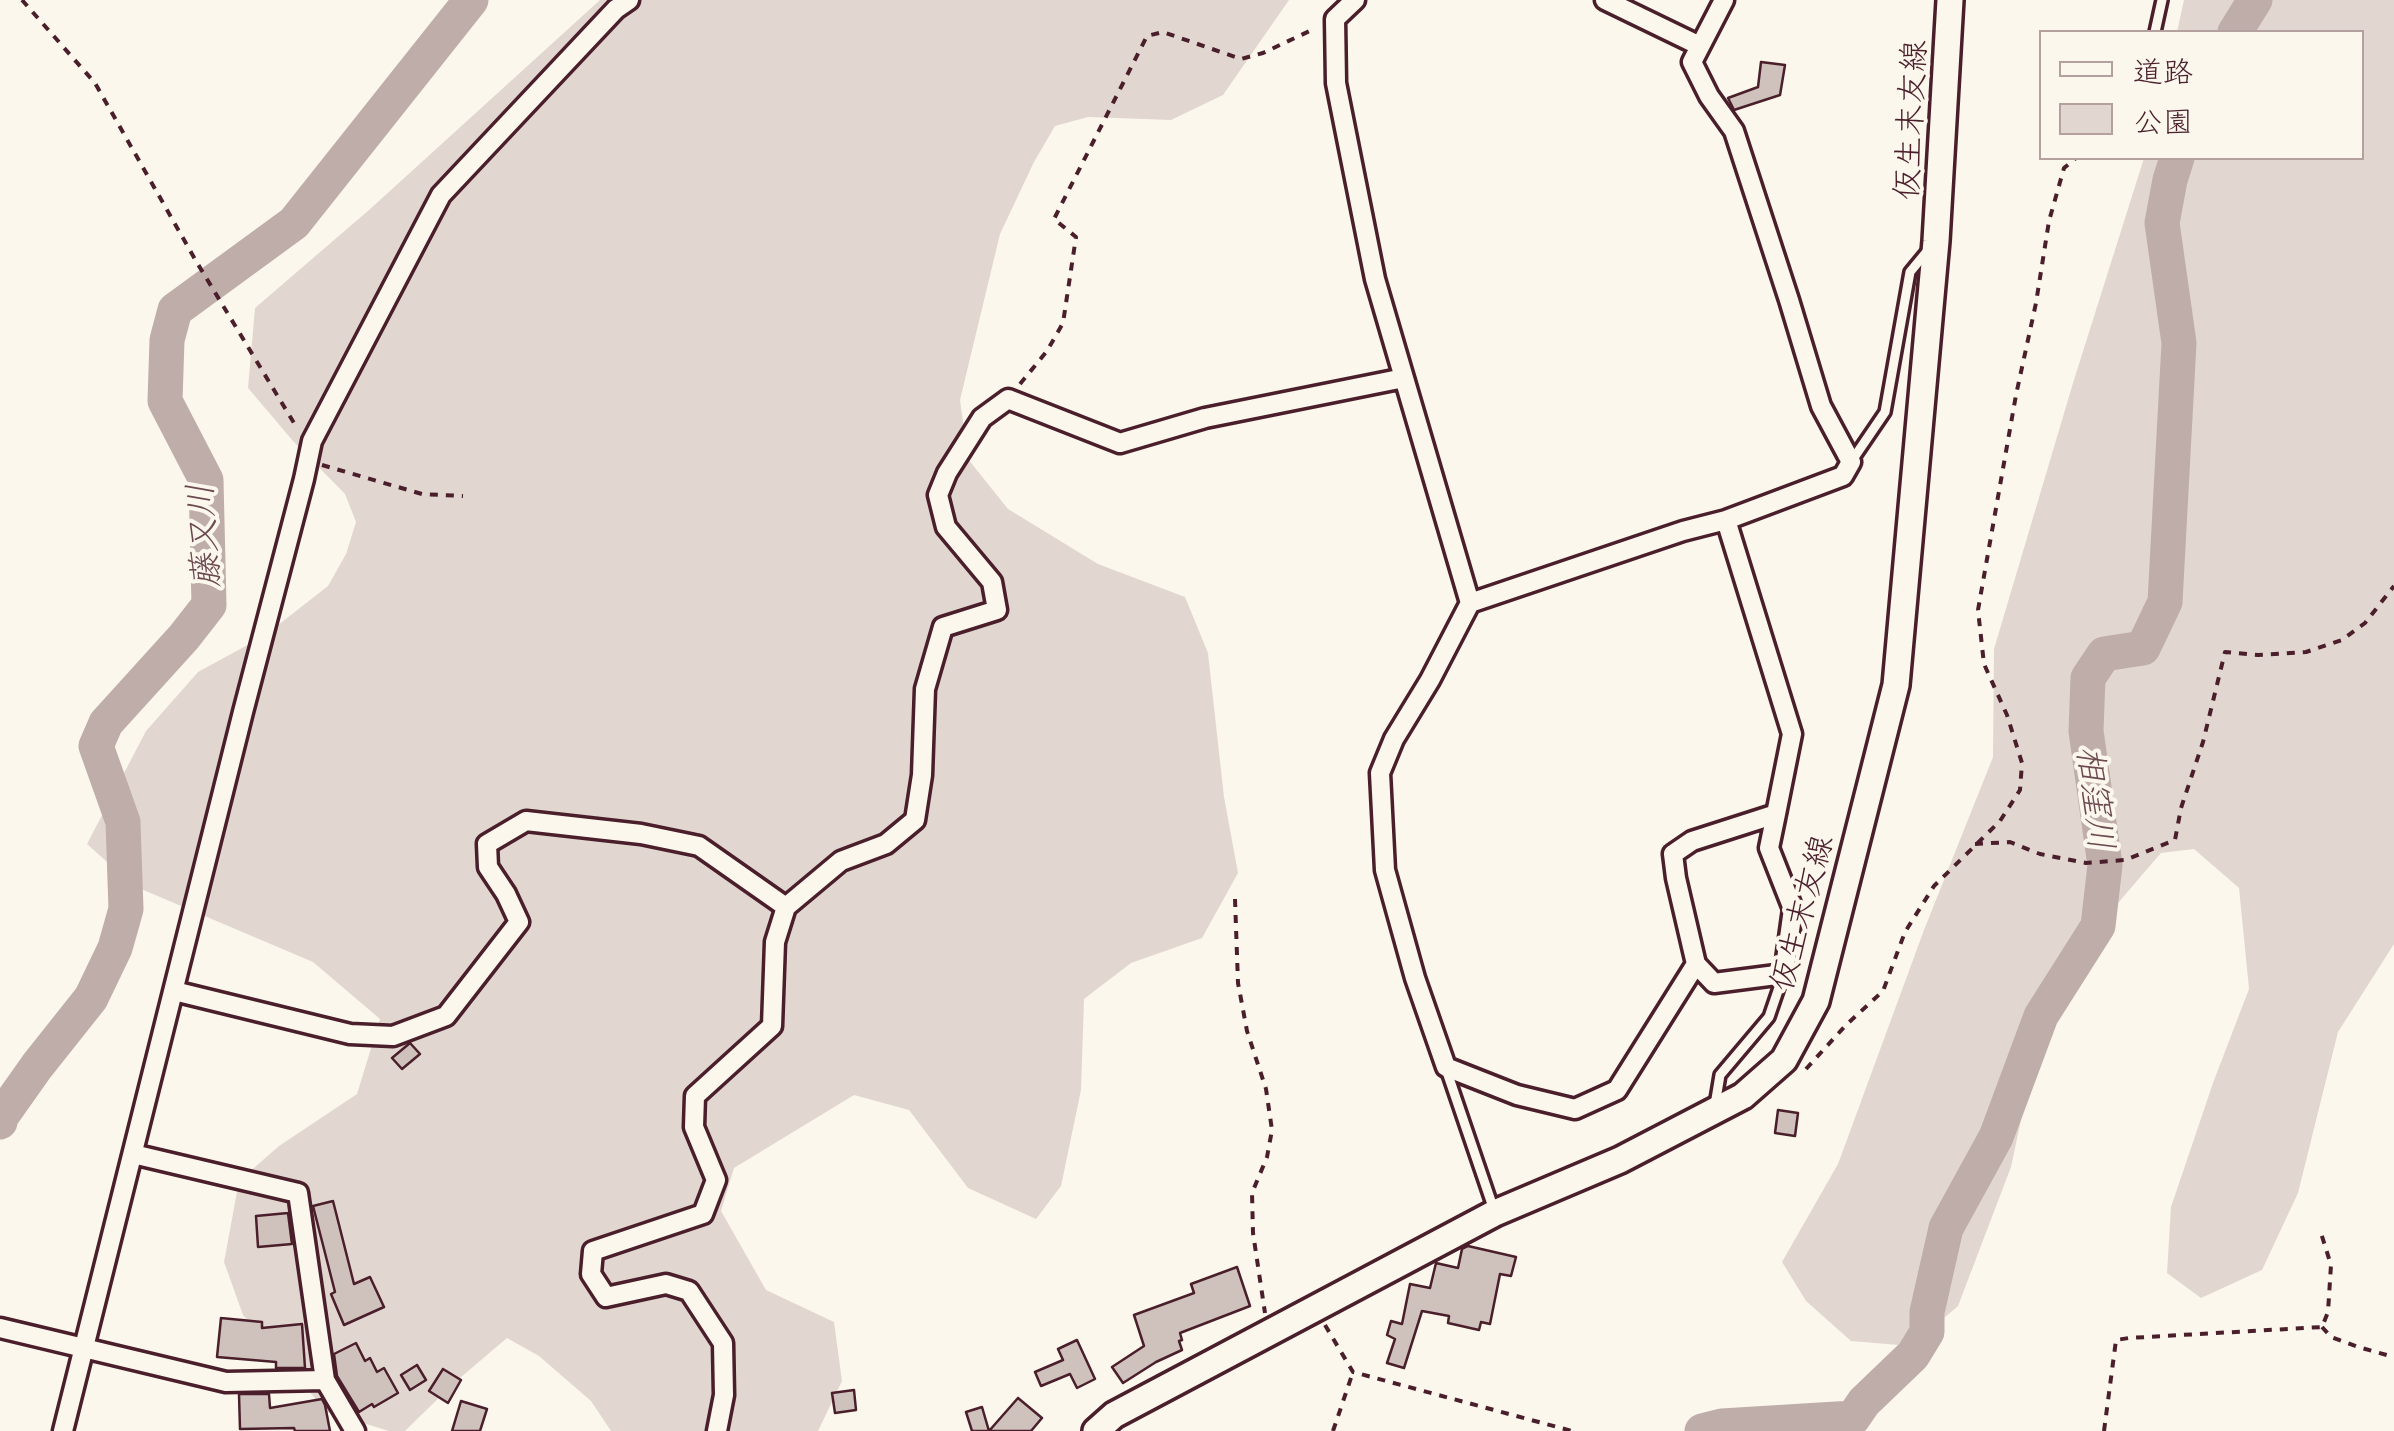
<!DOCTYPE html>
<html>
<head>
<meta charset="utf-8">
<style>
  body { margin:0 }
  #map { position:relative; width:2394px; height:1431px; overflow:hidden; background:#fbf7ec; font-family:Mali,"Klee One",sans-serif }
  canvas { display:block }
  .legend { position:absolute; left:2039px; top:30px; width:325px; height:130px; box-sizing:border-box; background:#fbf7ec; border:2px solid #b4a19f; margin:0; padding:12px 18px; list-style:none; font-size:30px; color:#4a1f2b }
  .legend li { display:flex; align-items:center; gap:20px; height:50px }
  .legend b { width:50px; border:2px solid #b4a19f }
</style>
</head>
<body>
<div id="map">
<canvas width="2394" height="1431"></canvas>
<ul class="legend">
<li><b style="height:12px;background:#fbf7ec"></b>道路</li>
<li><b style="height:28px;background:#e2d7d0"></b>公園</li>
</ul>
</div>
<script>
const ctx = document.querySelector('canvas').getContext('2d');
ctx.lineJoin = 'round';
function paint(path, color) {
  ctx.fillStyle = color;
  ctx.fill(path, 'evenodd');
}
function shape(rows) {
  const path = new Path2D();
  for (const r of rows) {
    path.moveTo(r[0], r[1]);
    for (let i = 2; i < r.length; i += 2) path.lineTo(r[i], r[i + 1]);
  }
  return path;
}
function trace(path, color, width, dash) {
  ctx.strokeStyle = color;
  ctx.lineWidth = width;
  ctx.lineCap = dash ? 'butt' : 'round';
  ctx.setLineDash(dash || []);
  ctx.stroke(path);
}
function write(font, color, halo, rows, align = 'center') {
  ctx.font = font + ' Mali,"Klee One",sans-serif';
  ctx.lineWidth = 8;
  ctx.setLineDash([]);
  ctx.textBaseline = 'middle';
  ctx.strokeStyle = halo;
  ctx.fillStyle = color;
  for (const [text, x, y, turn = 0] of rows) {
    ctx.save();
    ctx.translate(x, y);
    ctx.rotate((+turn || 0) * Math.PI / 180);
    ctx.textAlign = isNaN(turn) ? turn : align;
    if (halo) ctx.strokeText(text, 0, 0);
    ctx.fillText(text, 0, 0);
    ctx.restore();
  }
}
const green = shape([
  [600,0,1289,0,1223,95,1171,120,1088,117,1055,126,1034,162,1000,234,960,400,968,459,1008,509,1098,564,1185,597,1208,653,1224,797,1238,873,1202,938,1131,963,1084,999,1081,1090,1061,1186,1036,1219,968,1188,909,1110,854,1095,734,1168,721,1211,766,1290,834,1322,842,1381,818,1431,611,1431,591,1401,539,1356,507,1338,454,1383,405,1431,389,1431,327,1412,243,1315,224,1262,239,1181,279,1146,357,1094,380,1019,313,962,134,886,87,844,146,731,198,672,264,636,328,586,346,554,356,522,345,494,293,441,248,388,255,308,369,210],
  [2184,0,2394,0,2394,944,2338,1032,2298,1193,2262,1270,2201,1298,2167,1273,2171,1207,2213,1083,2249,989,2239,888,2194,849,2161,853,2074,954,2045,1007,2011,1167,1958,1306,1911,1346,1851,1341,1806,1301,1782,1262,1838,1164,1924,930,1993,757,1994,649,2073,383,2144,158,2362,158,2362,32,2177,32]
]);
const river = shape([
  [2235,32,2255,0],
  [0,1122,1,1117,37,1066,91,998,115,948,126,909,123,822,96,746,106,723,184,637,209,605,206,480,165,401,167,340,175,310,294,223,471,0],
  [1853,1418,1864,1402,1913,1355,1927,1332,1927,1312,1946,1228,1996,1137,2041,1016,2098,926,2105,865,2086,731,2088,678,2104,654,2143,648,2165,602,2179,343,2162,223,2170,180,2177,158],
  [1702,1431,1722,1426,1853,1418]
]);
const building = shape([
  [1761,62,1785,65,1780,95,1734,110,1728,98,1758,87,1761,62],
  [410,1043,420,1054,402,1069,392,1058,410,1043],
  [1778,1110,1798,1113,1795,1136,1775,1133,1778,1110],
  [333,1201,354,1284,370,1277,384,1307,344,1325,331,1294,335,1292,313,1206,333,1201],
  [288,1213,292,1244,258,1247,256,1216,288,1213],
  [1468,1246,1516,1257,1511,1276,1500,1274,1490,1324,1481,1322,1479,1330,1448,1323,1449,1316,1422,1311,1404,1368,1387,1363,1395,1339,1387,1335,1391,1321,1402,1324,1410,1284,1430,1288,1436,1263,1458,1268,1462,1249,1468,1246],
  [1237,1267,1250,1306,1180,1333,1182,1340,1179,1341,1182,1350,1156,1362,1123,1383,1112,1367,1144,1346,1134,1315,1194,1293,1191,1284,1237,1267],
  [221,1318,262,1322,262,1328,302,1324,305,1368,276,1368,276,1362,217,1357,221,1318],
  [1077,1340,1095,1379,1077,1388,1070,1374,1041,1386,1035,1372,1063,1360,1058,1349,1077,1340],
  [356,1343,365,1361,370,1358,377,1372,384,1368,398,1393,374,1407,372,1404,359,1412,337,1376,334,1354,356,1343],
  [417,1365,426,1380,410,1390,401,1375,417,1365],
  [443,1369,461,1380,448,1403,429,1391,443,1369],
  [854,1390,856,1410,835,1413,832,1393,854,1390],
  [239,1394,269,1394,270,1408,322,1399,325,1405,330,1431,295,1431,294,1428,240,1429,239,1394],
  [1018,1398,1042,1418,1031,1431,972,1431,966,1412,982,1407,989,1431,1018,1398],
  [461,1401,487,1409,480,1431,452,1431,461,1401]
]);
const path = shape([
  [22,0,95,83,196,261,297,428],
  [1020,384,1047,351,1063,323,1076,237,1054,219,1147,36,1163,32,1241,59,1263,53,1316,28],
  [322,465,422,494,463,496],
  [1975,844,2010,842,2040,854,2086,863,2125,860,2175,840,2181,808,2203,742,2225,652,2258,655,2306,652,2342,640,2365,623,2394,586],
  [1235,899,1238,983,1247,1031,1266,1089,1272,1130,1267,1157,1252,1193,1253,1233,1265,1313],
  [1806,1069,1846,1025,1883,991,1905,932,1934,886,2000,821,2020,790,2022,763,2007,715,1984,664,1978,610,2016,395,2036,303,2049,221,2064,168,2076,158],
  [1325,1325,1353,1372,1572,1431],
  [2322,1327,2331,1337,2358,1347,2394,1357],
  [1333,1431,1353,1372],
  [2104,1431,2116,1340,2129,1338,2322,1327,2328,1312,2331,1265,2321,1233]
]);
const service = shape([
  [2155,32,2162,0],
  [1851,462,1885,412,1910,272,1929,249],
  [1446,1069,1494,1210],
  [1715,1105,1720,1075,1769,1017,1783,976]
]);
const minor = shape([
  [1355,0,1335,19,1336,83,1375,279,1470,603,1430,680,1394,739,1380,773,1385,870,1415,978,1446,1067,1517,1095,1575,1109,1617,1090,1696,964],
  [1605,0,1700,46],
  [1726,520,1792,734,1776,814,1769,848,1793,909,1784,974,1714,983,1696,964,1676,878,1673,854,1692,841,1776,814],
  [1470,603,1683,531,1726,520,1843,476,1851,462,1821,406,1789,300,1734,131,1709,96,1692,62,1724,0],
  [174,991,350,1034,393,1036,446,1016,519,922,506,894,488,867,487,844,526,821,641,834,699,846,786,907],
  [133,1154,298,1193,325,1380],
  [0,1328,226,1382,325,1380,355,1431],
  [63,1431,243,712,304,479,312,441,441,195,616,9,629,0],
  [717,1431,724,1395,723,1343,689,1291,666,1284,606,1297,591,1274,593,1251,703,1214,716,1180,694,1127,695,1096,772,1026,775,942,786,907,841,861,886,844,915,820,922,775,925,689,943,627,997,610,992,582,946,527,938,495,947,473,982,418,1008,399,1120,443,1205,418,1404,378]
]);
const secondary = shape([
  [1096,1431,1114,1415,1495,1213,1620,1160,1743,1096,1784,1060,1816,1001,1896,685,1936,241,1950,0]
]);
const streetNames = [
  ["仮生末友線",1911,120,-87],
  ["仮生末友線",1802,913,-75]
];
const waterNames = [
  ["藤又川",204,536,-94],
  ["相窪川",2095,798,83]
];
paint(green, '#e2d7d0');
trace(river, '#bfadaa', 35);
paint(building, '#cfc2bc');
trace(building, '#4a1f2b', 2.5);
trace(service, '#4a1f2b', 16);
trace(minor, '#4a1f2b', 25);
trace(secondary, '#4a1f2b', 32);
trace(path, '#4a1f2b', 4, [8, 8]);
trace(service, '#fbf7ec', 9);
trace(minor, '#fbf7ec', 18);
trace(secondary, '#fbf7ec', 25);
write('32px', '#4a1f2b', '#fbf7ec', streetNames);
write('italic 35px', '#6d4a51', '#fbf7ec', waterNames);
</script>
</body>
</html>
